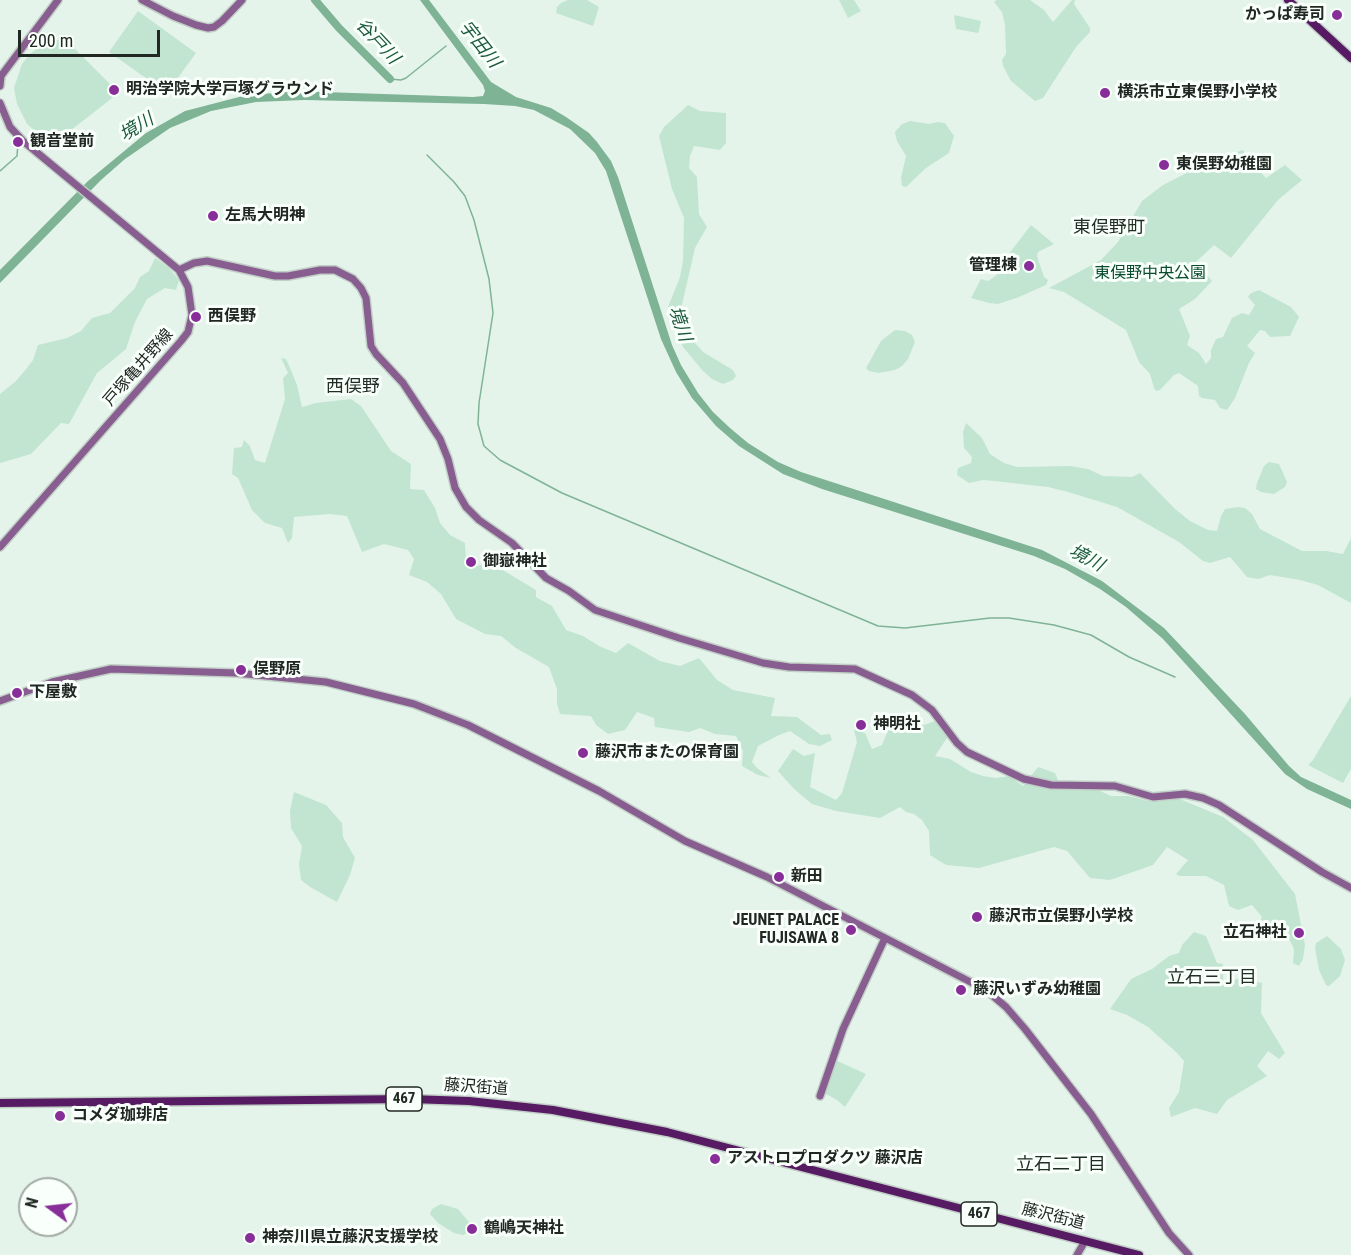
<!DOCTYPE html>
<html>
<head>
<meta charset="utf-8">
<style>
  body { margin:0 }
  #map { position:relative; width:1351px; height:1255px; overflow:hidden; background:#e5f4eb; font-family:"Roboto Condensed",sans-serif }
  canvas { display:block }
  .north { position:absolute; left:18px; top:1177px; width:60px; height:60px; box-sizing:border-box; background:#f9fffb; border:2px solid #a3a9a5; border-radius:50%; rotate:285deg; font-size:16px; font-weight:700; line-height:24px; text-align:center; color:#212723 }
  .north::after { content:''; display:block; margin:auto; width:21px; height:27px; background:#882e99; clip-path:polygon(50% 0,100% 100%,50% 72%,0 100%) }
  .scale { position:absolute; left:18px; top:30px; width:142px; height:27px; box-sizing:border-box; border:3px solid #212723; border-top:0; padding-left:8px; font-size:18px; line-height:21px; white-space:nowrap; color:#212723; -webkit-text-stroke:4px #f9fffb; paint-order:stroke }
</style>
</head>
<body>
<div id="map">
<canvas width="1351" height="1255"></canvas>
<div class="north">N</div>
<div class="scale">200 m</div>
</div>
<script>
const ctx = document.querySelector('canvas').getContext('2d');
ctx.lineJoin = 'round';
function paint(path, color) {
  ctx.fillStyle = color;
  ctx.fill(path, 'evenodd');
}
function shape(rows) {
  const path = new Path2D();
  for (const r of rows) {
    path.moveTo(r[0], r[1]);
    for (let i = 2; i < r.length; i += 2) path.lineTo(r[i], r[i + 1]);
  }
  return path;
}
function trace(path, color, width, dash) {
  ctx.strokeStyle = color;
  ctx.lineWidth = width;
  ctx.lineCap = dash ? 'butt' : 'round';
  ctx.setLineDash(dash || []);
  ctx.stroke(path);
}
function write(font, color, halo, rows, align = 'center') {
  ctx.font = font + ' "Roboto Condensed","Noto Sans JP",sans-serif';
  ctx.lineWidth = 6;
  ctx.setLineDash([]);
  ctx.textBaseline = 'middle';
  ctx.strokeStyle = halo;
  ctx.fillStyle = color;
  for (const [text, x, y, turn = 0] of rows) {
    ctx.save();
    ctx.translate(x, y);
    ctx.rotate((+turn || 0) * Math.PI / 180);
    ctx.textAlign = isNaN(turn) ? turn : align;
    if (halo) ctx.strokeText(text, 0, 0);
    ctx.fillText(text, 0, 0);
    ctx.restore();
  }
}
const green = shape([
  [568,0,587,0,599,7,593,26,556,13,557,7,561,3],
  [839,0,854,0,861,11,848,18],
  [997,0,1030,0,1044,10,1053,22,1072,0,1075,0,1074,4,1090,28,1090,32,1076,47,1043,98,1035,101,1011,81,1003,66,1002,60,1006,54,1005,25,1002,12,994,2],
  [138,11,196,53,167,93,109,52],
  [954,15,981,21,979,31,978,33,956,29],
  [64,38,112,86,114,95,111,99,57,141,36,132,27,124,17,104,14,88,22,64,30,54,43,44],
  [688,105,700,111,726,113,726,143,720,150,694,146,690,156,689,168,697,177,699,214,707,227,695,248,681,309,684,325,690,337,703,352,733,370,736,376,733,380,723,384,712,379,702,370,683,347,668,307,680,277,683,261,684,218,672,189,659,136,664,127],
  [910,121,929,124,938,122,945,123,954,136,949,153,926,168,906,187,902,186,901,178,906,156,897,141,895,132,902,124],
  [1243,150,1246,157,1266,178,1285,165,1302,180,1278,200,1231,258,1214,245,1196,262,1212,281,1195,299,1179,309,1190,336,1187,345,1199,353,1206,364,1211,358,1211,350,1216,339,1223,337,1232,318,1242,313,1249,315,1255,305,1248,297,1251,293,1259,290,1291,307,1299,317,1290,336,1270,337,1265,331,1260,330,1247,346,1255,353,1249,363,1235,398,1227,410,1220,408,1215,400,1202,398,1199,396,1198,386,1179,373,1174,375,1160,390,1156,391,1154,388,1150,374,1139,362,1126,330,1064,292,1049,288,1101,260,1118,242,1142,201,1163,185,1210,161],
  [1031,225,1054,244,1038,252,1037,256,1044,277,1048,280,1046,285,1019,297,998,304,989,303,971,298,981,279,988,281,997,275,995,272],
  [155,258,169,268,179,280,176,290,165,288,147,299,135,322,126,349,97,373,69,424,61,423,31,454,0,463,0,394,16,381,27,368,33,360,38,345,67,338,81,331,92,318,110,313,135,288,140,277,149,271],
  [895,330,905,331,912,335,915,342,908,359,902,366,895,370,879,373,869,371,866,368,881,341],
  [281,358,286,359,291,370,297,385,302,407,316,403,351,399,361,406,391,451,411,464,410,489,424,490,435,508,440,523,450,535,465,543,466,561,476,566,491,563,536,590,536,597,552,606,566,630,583,636,599,646,616,653,628,643,660,661,680,666,699,658,717,680,733,690,775,698,771,716,797,717,821,735,830,734,832,740,820,746,809,744,790,731,779,735,758,746,752,762,757,768,771,778,758,775,742,766,743,751,736,736,715,734,700,728,689,732,655,727,654,718,637,712,625,730,608,734,596,725,591,716,560,714,557,704,557,689,549,667,516,648,501,636,485,634,456,619,441,594,427,582,409,575,414,559,408,550,384,544,362,552,347,516,330,514,294,517,292,538,288,543,282,528,265,523,252,510,238,478,232,474,234,448,242,447,244,440,250,446,255,460,265,463,285,399,283,378,288,373],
  [966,423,982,438,990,454,1004,463,1017,467,1070,466,1088,469,1103,476,1132,477,1140,473,1175,509,1190,521,1208,530,1217,531,1221,516,1225,509,1238,507,1245,508,1252,514,1260,529,1302,551,1326,551,1343,554,1351,538,1351,603,1318,585,1300,580,1270,575,1258,579,1247,577,1230,557,1210,563,1203,561,1179,542,1117,507,1068,492,1048,487,994,481,983,480,969,483,957,475,958,468,971,463,972,457,964,448,963,432],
  [1269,462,1279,464,1287,482,1285,487,1274,494,1261,492,1256,489,1257,483,1264,466],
  [1351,696,1351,769,1343,783,1308,765,1313,760],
  [909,719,924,725,935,721,947,738,935,756,950,759,971,772,983,776,996,778,1009,776,1023,786,1038,767,1055,773,1061,788,1098,790,1111,796,1128,796,1148,801,1168,801,1175,797,1223,817,1253,840,1295,894,1305,945,1303,959,1299,966,1293,963,1294,949,1285,931,1273,938,1258,938,1257,927,1262,917,1252,905,1238,910,1229,906,1224,885,1206,876,1179,876,1176,874,1188,860,1167,847,1153,865,1110,880,1090,878,1067,851,1054,847,979,868,946,865,930,855,929,831,922,820,914,814,906,812,900,807,880,818,836,811,812,804,794,789,778,771,793,749,804,756,815,753,810,787,836,800,842,793,857,742,854,730,865,733,872,749,882,745,891,723],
  [294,792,326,805,342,823,343,837,355,858,350,875,337,902,310,887,301,880,299,864,302,846,291,828,290,811],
  [1194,932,1206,936,1217,963,1223,964,1223,980,1240,979,1262,983,1261,1013,1285,1053,1279,1059,1268,1051,1257,1066,1267,1076,1227,1100,1217,1114,1195,1108,1171,1117,1169,1108,1179,1092,1184,1061,1176,1052,1148,1027,1127,1015,1110,1009,1131,979,1152,969,1169,956,1179,953,1182,945],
  [1327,936,1341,949,1345,960,1340,976,1329,986,1326,985,1319,970,1315,948,1316,943],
  [833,1059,866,1074,845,1107,837,1100,822,1092],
  [441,1204,458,1209,473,1227,469,1232,463,1235,454,1233,438,1223,430,1214,432,1209]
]);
const water = shape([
  [420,0,429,0,491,82,516,97,551,108,566,117,589,133,597,142,611,161,618,177,672,345,681,365,698,393,713,412,730,428,748,443,778,462,801,472,1042,550,1102,581,1164,628,1245,714,1289,766,1301,777,1351,800,1351,809,1307,789,1285,774,1163,639,1126,607,1100,589,1065,569,1034,556,822,489,783,474,739,446,716,426,692,398,676,372,661,339,606,171,595,153,570,129,534,110,515,106,484,104,304,100,256,102,211,111,170,128,125,159,101,180,0,283,0,270,88,181,146,133,185,111,243,96,293,91,473,97,483,96,485,91,483,85]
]);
const stream = shape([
  [390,79,401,80,406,78,446,46],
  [427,155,454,182,465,196,474,220,489,279,493,313,479,403,478,424,484,446,500,460,562,493,878,626,905,628,990,618,1009,618,1054,625,1091,635,1129,657,1175,677],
  [0,171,17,156,18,143]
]);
const river = shape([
  [315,0,339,28,390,79]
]);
const secondary = shape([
  [142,0,173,16,196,25,208,28,214,27,222,21,242,0],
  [0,86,1,76,58,0],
  [0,103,10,127,23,141,179,270,188,287,192,315,188,332,181,341,0,547],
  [179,270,194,263,207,261,275,276,288,276,320,270,335,270,353,279,361,288,366,298,371,346,376,354,403,383,440,439,448,459,455,488,466,507,479,520,512,543,546,578,569,591,595,610,679,638,763,663,789,667,855,669,912,695,932,710,957,743,967,752,1024,779,1051,785,1115,786,1153,797,1185,794,1203,798,1219,805,1322,872,1351,888],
  [0,701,52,682,111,669,236,673,326,682,414,704,468,725,599,791,685,841,767,877,986,990,1006,1007,1025,1029,1091,1114,1169,1233,1189,1255],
  [820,1096,843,1029,885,938],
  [1077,1255,1085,1241]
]);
const highway = shape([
  [1288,0,1351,58],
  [0,1103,410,1099,469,1101,553,1110,667,1132,1139,1255]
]);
const markers = [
  [1337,15,6,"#882e99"],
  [114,90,6,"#882e99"],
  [1105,93,6,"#882e99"],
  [18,142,6,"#882e99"],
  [1164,165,6,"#882e99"],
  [213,216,6,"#882e99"],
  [1029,266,6,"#882e99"],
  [196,317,6,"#882e99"],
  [471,562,6,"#882e99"],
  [241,670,6,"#882e99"],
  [17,693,6,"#882e99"],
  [861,725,6,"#882e99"],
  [583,753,6,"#882e99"],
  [779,877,6,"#882e99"],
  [977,917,6,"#882e99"],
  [851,930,6,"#882e99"],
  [1299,933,6,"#882e99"],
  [961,990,6,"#882e99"],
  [60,1116,6,"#882e99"],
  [715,1159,6,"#882e99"],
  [472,1229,6,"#882e99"],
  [250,1238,6,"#882e99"]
];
const shields = [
  [404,1099,36],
  [979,1214,36]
];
const shieldNames = [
  ["467",404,1099],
  ["467",979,1214]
];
const poiNames = [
  ["かっぱ寿司",1325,15,"right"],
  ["明治学院大学戸塚グラウンド",126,90],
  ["横浜市立東俣野小学校",1117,93],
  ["観音堂前",30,142],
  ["東俣野幼稚園",1176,165],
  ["左馬大明神",225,216],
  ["管理棟",1017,266,"right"],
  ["西俣野",208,317],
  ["御嶽神社",483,562],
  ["俣野原",253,670],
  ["下屋敷",29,693],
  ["神明社",873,725],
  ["藤沢市またの保育園",595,753],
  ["新田",791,877],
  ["藤沢市立俣野小学校",989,917],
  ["JEUNET PALACE",839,921,"right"],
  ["FUJISAWA 8",839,939,"right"],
  ["立石神社",1287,933,"right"],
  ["藤沢いずみ幼稚園",973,990],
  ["コメダ珈琲店",72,1116],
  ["アストロプロダクツ 藤沢店",727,1159],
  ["鶴嶋天神社",484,1229],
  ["神奈川県立藤沢支援学校",262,1238]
];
const parkNames = [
  ["東俣野中央公園",1150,274]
];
const streetNames = [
  ["戸塚亀井野線",139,368,-49],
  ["藤沢街道",476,1088,4],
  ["藤沢街道",1053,1217,14]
];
const waterNames = [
  ["谷戸川",377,42,47],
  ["宇田川",479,45,52],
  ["境川",137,128,-31],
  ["境川",679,324,71],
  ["境川",1086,559,28]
];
const neighbourhoodNames = [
  ["東俣野町",1109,228],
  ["西俣野",353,387],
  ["立石三丁目",1212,978],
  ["立石二丁目",1061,1165]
];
paint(green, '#c1e5d0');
paint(water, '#7fb395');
trace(stream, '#7fb395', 1.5);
trace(river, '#7fb395', 8);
trace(secondary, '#c2cfc7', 10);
trace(highway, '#c2cfc7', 11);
trace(secondary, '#875e8f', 7);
trace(highway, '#571b63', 8);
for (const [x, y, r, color] of markers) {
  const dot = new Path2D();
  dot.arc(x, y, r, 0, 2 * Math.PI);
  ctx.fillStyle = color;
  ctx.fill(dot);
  trace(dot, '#f9fffb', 2);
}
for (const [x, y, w] of shields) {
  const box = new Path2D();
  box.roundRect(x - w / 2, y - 12, w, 24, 4.5);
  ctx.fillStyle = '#f9fffb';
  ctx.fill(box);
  trace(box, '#212723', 1.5);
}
write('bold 15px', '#212723', null, shieldNames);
write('bold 16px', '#212723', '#f9fffb', poiNames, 'left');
write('16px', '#084b2f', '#f9fffb', parkNames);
write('16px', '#212723', '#f9fffb', streetNames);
write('italic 18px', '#1c593c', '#f9fffb', waterNames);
write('18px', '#212e26', '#f9fffb', neighbourhoodNames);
</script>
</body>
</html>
